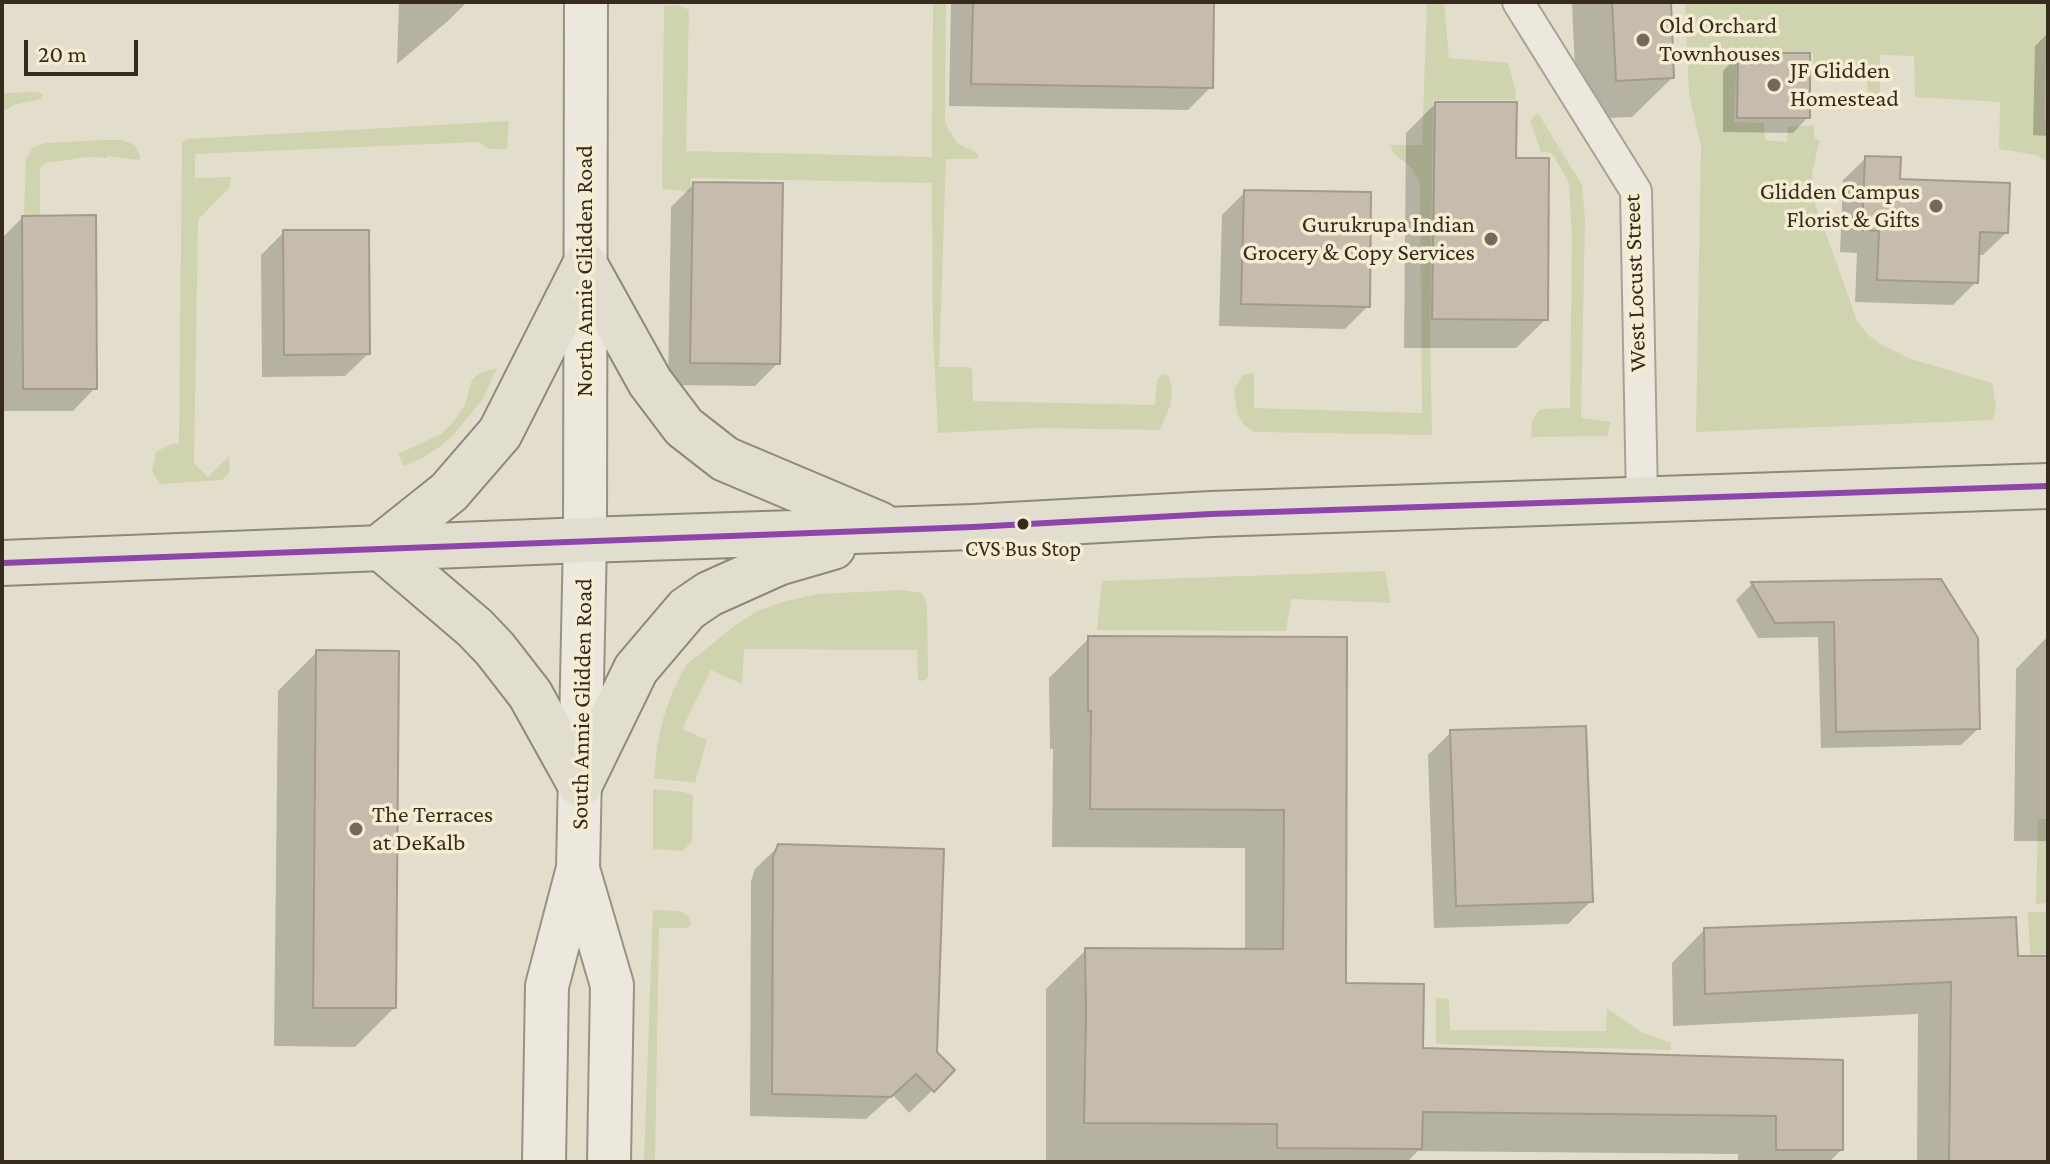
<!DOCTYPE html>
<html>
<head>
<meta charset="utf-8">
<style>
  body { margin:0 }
  #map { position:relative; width:2050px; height:1164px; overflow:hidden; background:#e3decc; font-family:"Crimson Pro",serif }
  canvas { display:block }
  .frame { position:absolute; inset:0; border:4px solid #362b1e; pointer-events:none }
  .scale { position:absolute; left:24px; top:40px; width:114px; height:36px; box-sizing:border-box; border:4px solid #362b1e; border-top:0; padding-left:10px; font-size:24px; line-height:28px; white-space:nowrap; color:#362b1e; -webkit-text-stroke:6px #f4edd2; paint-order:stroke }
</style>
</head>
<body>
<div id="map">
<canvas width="2050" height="1164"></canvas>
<div class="frame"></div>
<div class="scale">20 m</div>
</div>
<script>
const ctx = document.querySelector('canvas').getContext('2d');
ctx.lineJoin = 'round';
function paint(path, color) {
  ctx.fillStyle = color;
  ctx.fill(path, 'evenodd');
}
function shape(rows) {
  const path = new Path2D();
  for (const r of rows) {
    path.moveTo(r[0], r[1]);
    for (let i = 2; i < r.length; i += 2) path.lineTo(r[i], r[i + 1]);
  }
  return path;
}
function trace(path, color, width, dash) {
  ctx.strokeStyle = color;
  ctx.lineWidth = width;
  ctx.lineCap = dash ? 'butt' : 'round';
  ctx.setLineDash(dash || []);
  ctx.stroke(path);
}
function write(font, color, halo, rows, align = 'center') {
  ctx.font = font + ' "Crimson Pro",serif';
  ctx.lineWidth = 7;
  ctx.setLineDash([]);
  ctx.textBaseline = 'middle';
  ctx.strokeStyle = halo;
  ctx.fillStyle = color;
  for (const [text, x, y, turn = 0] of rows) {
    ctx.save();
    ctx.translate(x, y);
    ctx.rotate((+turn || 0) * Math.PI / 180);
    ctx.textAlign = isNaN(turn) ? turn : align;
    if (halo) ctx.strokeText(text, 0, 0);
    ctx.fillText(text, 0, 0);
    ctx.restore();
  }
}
const green = shape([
  [933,2,946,2,945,123,957,143,977,153,979,157,975,159,946,159,939,367,970,367,972,371,973,401,1155,405,1157,380,1162,374,1169,375,1172,390,1170,406,1160,430,1039,428,938,433,933,337,932,183,691,178,691,192,662,189,664,6,679,5,689,10,686,151,932,157],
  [1427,2,1444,2,1449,58,1508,63,1516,92,1515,100,1433,100,1430,335,1432,435,1254,432,1244,425,1237,414,1234,389,1243,375,1254,373,1254,408,1422,413,1420,183,1410,166,1394,154,1390,145,1422,145],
  [1685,2,2048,2,2044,121,2048,122,2048,163,2036,155,1999,149,2000,102,1915,97,1914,56,1880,55,1880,96,1868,95,1867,73,1814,74,1813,53,1737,51,1734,122,1764,123,1765,140,1787,142,1788,127,1814,125,1814,139,1820,140,1812,172,1813,197,1857,321,1868,335,1882,345,1911,359,1992,383,1996,407,1993,420,1696,432,1701,146,1689,95],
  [36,92,43,94,42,99,16,104,2,112,2,93],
  [1538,113,1582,185,1585,219,1581,418,1611,422,1607,436,1531,437,1532,422,1535,415,1541,409,1570,408,1572,237,1569,183,1552,153,1541,152,1530,121],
  [509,121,507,149,489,149,479,142,195,154,195,178,231,177,230,187,198,220,194,463,208,477,229,456,230,472,222,480,160,484,152,471,156,452,168,445,179,443,182,143,186,139],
  [103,140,122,140,135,145,141,158,138,160,107,156,107,158,87,157,46,163,40,168,40,216,24,216,26,160,33,147,45,143],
  [497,368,483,399,453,435,441,446,422,458,404,466,398,454,441,434,456,419,465,404,472,380,478,374],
  [1385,571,1391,603,1291,599,1286,631,1097,630,1102,581],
  [903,590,922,593,927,604,928,677,925,680,920,681,918,679,917,650,744,649,742,684,711,670,682,729,707,740,695,783,654,778,657,746,663,719,673,691,686,665,733,627,757,611,783,602,817,594],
  [653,789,683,792,693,795,692,841,683,851,653,849],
  [2038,819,2048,819,2048,903,2036,904],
  [653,910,679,911,687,915,691,922,690,926,685,928,659,928,655,1162,644,1162],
  [2028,912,2048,912,2048,954,2037,955,2036,1001,2020,1162,2032,994],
  [1436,998,1449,999,1450,1030,1606,1031,1607,1008,1641,1032,1671,1043,1671,1050,1436,1044]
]);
const shadow = shape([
  [399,2,467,2,449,20,397,64],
  [951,2,1212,2,1211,87,1188,110,949,106],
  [1572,2,1669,2,1672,78,1632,117,1577,119],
  [2048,33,2048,136,2033,135,2035,46],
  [1739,55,1808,117,1793,133,1723,132,1723,71],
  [1435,104,1546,319,1516,348,1404,348,1406,133],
  [1866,158,1898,181,2006,233,1983,255,1977,255,1976,282,1953,305,1855,302,1857,253,1840,252,1843,180],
  [694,184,778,363,755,386,668,385,671,207],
  [1245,192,1368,306,1345,329,1219,326,1222,215],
  [22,218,95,388,73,411,2,411,2,238],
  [284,232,368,354,345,376,262,377,261,255],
  [1940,581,1978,729,1961,745,1821,748,1818,637,1758,638,1736,600,1752,584],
  [1089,638,1345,639,1344,985,1421,1050,1841,1062,1841,1150,1829,1162,1738,1162,1738,1154,1418,1151,1407,1162,1046,1161,1046,989,1086,950,1245,951,1245,848,1052,847,1053,749,1050,749,1049,678],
  [2045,639,2048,640,2048,841,2014,841,2016,669],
  [317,652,394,1008,355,1047,274,1046,278,691],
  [1451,732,1591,901,1568,924,1434,928,1428,755],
  [779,846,935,1053,953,1070,909,1113,893,1095,866,1119,750,1116,751,881,755,869],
  [1705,929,2016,958,2048,958,2048,1162,1917,1162,1918,1014,1673,1026,1672,963]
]);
const building = shape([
  [973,2,1214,2,1213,88,971,84,973,2],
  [1612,2,1671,2,1674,78,1616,81,1612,2],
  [1738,53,1810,53,1810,118,1737,118,1738,53],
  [1435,102,1517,102,1516,158,1549,158,1548,320,1432,319,1435,102],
  [1865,156,1901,157,1900,179,2010,183,2008,233,1980,232,1978,283,1877,280,1879,231,1862,230,1865,156],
  [693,182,783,183,780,364,690,363,693,182],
  [1244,190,1371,192,1370,307,1241,304,1244,190],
  [96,215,97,389,23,389,22,216,96,215],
  [283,230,369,230,370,354,284,355,283,230],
  [1941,579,1978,638,1980,729,1836,732,1834,622,1775,623,1751,582,1941,579],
  [1088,636,1347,637,1346,983,1424,984,1423,1048,1843,1060,1843,1150,1776,1150,1776,1116,1423,1112,1422,1149,1277,1148,1277,1124,1084,1123,1086,1015,1085,948,1283,949,1284,810,1090,809,1091,711,1088,711,1088,636],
  [316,650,399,651,396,1008,313,1008,316,650],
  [1586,726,1593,902,1456,906,1450,730,1586,726],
  [778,844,944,849,937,1052,955,1070,934,1092,916,1074,891,1097,772,1094,773,857,778,844],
  [2016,917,2018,956,2048,956,2048,1162,1949,1162,1951,982,1705,994,1704,928,2016,917]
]);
const street = shape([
  [1518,2,1636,191,1642,500]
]);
const secondary = shape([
  [578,869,612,985,609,1162],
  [544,1162,547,986,578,868,585,540,586,2]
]);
const primary = shape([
  [585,265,650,382,684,427,725,459,879,524],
  [380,547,449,492,500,433,585,265],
  [380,547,475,628,495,649,530,694,580,784],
  [2,563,585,540,973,527,1211,514,2048,486],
  [580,784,636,669,687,609,709,594,778,563,833,547]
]);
const bus1 = shape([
  [2,563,973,527,1211,514,2048,486]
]);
const markers = [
  [1643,40,8,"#736a5b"],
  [1774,85,8,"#736a5b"],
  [1936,206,8,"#736a5b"],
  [1491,239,8,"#736a5b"],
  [1023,524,7,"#362b1e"],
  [356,829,8,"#736a5b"]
];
const busNames = [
  ["CVS Bus Stop",1023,549]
];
const poiNames = [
  ["Old Orchard",1659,26],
  ["Townhouses",1659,54],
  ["JF Glidden",1790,71],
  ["Homestead",1790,99],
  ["Glidden Campus",1920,192,"right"],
  ["Florist & Gifts",1920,220,"right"],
  ["Gurukrupa Indian",1475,225,"right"],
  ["Grocery & Copy Services",1475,253,"right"],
  ["The Terraces",372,815],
  ["at DeKalb",372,843]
];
const streetNames = [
  ["North Annie Glidden Road",585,271,-90],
  ["West Locust Street",1635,283,-92],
  ["South Annie Glidden Road",582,704,-89]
];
paint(green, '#d0d3af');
paint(shadow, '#0003');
paint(building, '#c6bcad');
trace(building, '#a39a8c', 2);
trace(street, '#a8a295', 34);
trace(secondary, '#989285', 46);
trace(primary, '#8e887c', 48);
trace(street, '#ece8de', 30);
trace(secondary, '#ece8de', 42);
trace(primary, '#e2decf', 44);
trace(bus1, '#8e44ad', 6);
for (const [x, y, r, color] of markers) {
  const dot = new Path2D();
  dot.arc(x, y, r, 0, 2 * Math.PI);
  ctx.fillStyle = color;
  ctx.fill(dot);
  trace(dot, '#f4edd2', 3);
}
write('22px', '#362b1e', '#f4edd2', busNames);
write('24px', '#362b1e', '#f4edd2', poiNames, 'left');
write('24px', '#362b1e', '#f4edd2', streetNames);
</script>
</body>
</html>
